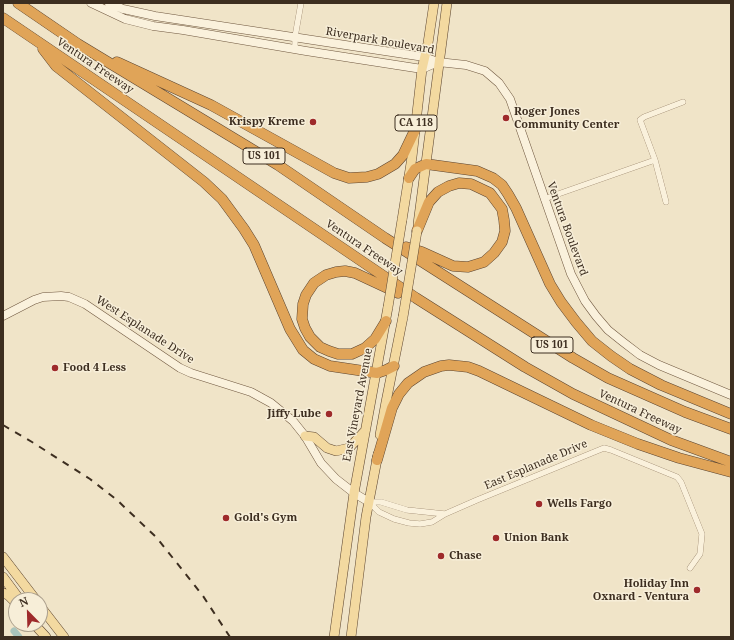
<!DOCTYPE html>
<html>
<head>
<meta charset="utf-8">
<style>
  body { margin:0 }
  #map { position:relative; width:734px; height:640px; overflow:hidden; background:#f0e4c8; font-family:"Noto Serif",serif }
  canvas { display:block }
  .frame { position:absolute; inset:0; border:4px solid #3d2e20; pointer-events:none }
  .north { position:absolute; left:8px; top:592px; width:40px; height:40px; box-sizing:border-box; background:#f7eed8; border:1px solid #ada18e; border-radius:50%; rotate:337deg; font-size:11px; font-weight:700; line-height:16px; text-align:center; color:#3d2e20 }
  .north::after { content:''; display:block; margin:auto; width:14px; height:18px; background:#9e2a2b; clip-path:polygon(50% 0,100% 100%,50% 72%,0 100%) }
</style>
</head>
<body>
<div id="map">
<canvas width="734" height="640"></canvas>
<div class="frame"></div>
<div class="north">N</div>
</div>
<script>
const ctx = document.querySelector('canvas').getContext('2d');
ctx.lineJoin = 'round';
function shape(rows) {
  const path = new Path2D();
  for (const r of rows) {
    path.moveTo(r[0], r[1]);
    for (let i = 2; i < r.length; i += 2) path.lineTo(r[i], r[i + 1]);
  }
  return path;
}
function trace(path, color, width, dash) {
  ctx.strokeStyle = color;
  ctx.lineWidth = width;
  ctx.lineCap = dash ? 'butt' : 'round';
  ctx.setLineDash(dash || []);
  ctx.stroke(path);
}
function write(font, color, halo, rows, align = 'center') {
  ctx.font = font + ' "Noto Serif",serif';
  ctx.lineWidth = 3;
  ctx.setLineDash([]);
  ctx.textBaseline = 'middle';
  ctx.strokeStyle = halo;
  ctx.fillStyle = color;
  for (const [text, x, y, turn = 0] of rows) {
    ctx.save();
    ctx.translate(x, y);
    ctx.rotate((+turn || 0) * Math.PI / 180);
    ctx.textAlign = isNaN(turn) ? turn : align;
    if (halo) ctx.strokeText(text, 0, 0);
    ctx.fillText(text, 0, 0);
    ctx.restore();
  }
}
const canal = shape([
  [14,631,19,637]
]);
const street = shape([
  [295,48,295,37,301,3],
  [544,199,655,160],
  [666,202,655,160,640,120,644,117,683,102],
  [369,502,379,512,394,519,409,523,420,524,432,522,445,514,477,500,604,448,611,450,677,477,681,482,702,534,700,554,690,568],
  [369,502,381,502,407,510,445,514]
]);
const secondary = shape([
  [91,3,125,19,153,26,183,30,306,51,422,69,438,62],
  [109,3,123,9,155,16,424,57,438,62,466,65,485,71,499,83,510,99,571,274,585,301,596,316,608,330,623,342,640,355,659,365,731,395],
  [3,316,34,300,43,297,61,296,69,297,85,304,180,368,191,373,251,392,271,403,293,421,305,436,321,463,336,479,354,493,369,502]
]);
const primary = shape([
  [402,220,412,157,422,69,428,43,434,3],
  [418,224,447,3],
  [380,435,386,402,403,317],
  [305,436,314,437,327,448,336,451,349,448,364,432],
  [3,557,36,600],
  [3,577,20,600],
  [3,593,8,595,16,603],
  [40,606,64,637],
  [34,624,46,637],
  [334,637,354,493,388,307],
  [351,637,366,517,378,454]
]);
const highway = shape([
  [18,3,78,44,278,165,385,238,573,358,608,378,685,412,731,429],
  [3,18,416,298,525,367,573,394,671,440,731,462],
  [43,49,56,66,204,182,222,199,244,229,254,245,290,329,303,350,314,359,330,366,377,373,386,370,394,366],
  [117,62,211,105,334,173,349,178,367,177,378,174,395,164,403,155,415,130],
  [409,178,415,169,426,164,477,171,493,178,502,185,508,194,516,208,550,284,561,302,576,322,592,341,611,356,630,369,661,385,731,414],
  [406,247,422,252,453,266,468,267,484,262,494,253,502,242,505,231,504,220,502,209,490,193,471,184,459,183,449,186,438,192,429,202,417,231],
  [386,321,375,339,365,348,352,354,338,354,329,351,320,347,310,337,305,328,302,319,303,304,306,295,314,283,326,275,336,272,345,271,355,273,398,293],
  [377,460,392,408,399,394,408,383,424,372,441,366,449,365,468,367,479,371,591,425,638,444,679,458,731,472]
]);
const rail = shape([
  [3,425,32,442,90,479,117,500,157,538,203,596,230,637]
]);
const primaryBridge = shape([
  [388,307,402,220],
  [403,317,417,231]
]);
const markers = [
  [506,118,4,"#9e2a2b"],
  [313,122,4,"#9e2a2b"],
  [55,368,4,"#9e2a2b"],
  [329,414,4,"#9e2a2b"],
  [539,504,4,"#9e2a2b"],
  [226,518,4,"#9e2a2b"],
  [496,538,4,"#9e2a2b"],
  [441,556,4,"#9e2a2b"],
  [697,590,4,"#9e2a2b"]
];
const shields = [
  [416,123,42],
  [264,156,42],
  [552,345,42]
];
const shieldNames = [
  ["CA 118",416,123],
  ["US 101",264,156],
  ["US 101",552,345]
];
const streetNames = [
  ["Riverpark Boulevard",380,41,10],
  ["Ventura Freeway",95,66,34],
  ["Ventura Boulevard",567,229,70],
  ["Ventura Freeway",364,248,34],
  ["West Esplanade Drive",145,330,33],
  ["East Vineyard Avenue",358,405,-79],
  ["Ventura Freeway",640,412,25],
  ["East Esplanade Drive",536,465,-23]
];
const poiNames = [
  ["Roger Jones",514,112],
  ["Community Center",514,125],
  ["Krispy Kreme",305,122,"right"],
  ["Food 4 Less",63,368],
  ["Jiffy Lube",321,414,"right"],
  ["Wells Fargo",547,504],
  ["Gold's Gym",234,518],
  ["Union Bank",504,538],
  ["Chase",449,556],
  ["Holiday Inn",689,584,"right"],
  ["Oxnard - Ventura",689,597,"right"]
];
trace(canal, '#a9c4bc', 7);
trace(street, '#8d765c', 6);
trace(secondary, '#6f573f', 9);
trace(primary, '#5b4430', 10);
trace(highway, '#5b4430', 11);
trace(street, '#faf1dc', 5.5);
trace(secondary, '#faf1dc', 8);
trace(primary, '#f3d9a0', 9);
trace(highway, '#e0a458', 10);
trace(rail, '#3d2e20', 2, [7, 7]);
trace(primaryBridge, '#5b4430', 10, []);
trace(primaryBridge, '#f3d9a0', 9);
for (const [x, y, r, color] of markers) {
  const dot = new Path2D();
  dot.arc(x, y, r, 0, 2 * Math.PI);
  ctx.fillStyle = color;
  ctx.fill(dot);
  trace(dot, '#f7eed8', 1.5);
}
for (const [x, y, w] of shields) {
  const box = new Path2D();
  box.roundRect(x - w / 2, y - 8, w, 16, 3);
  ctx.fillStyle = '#f7eed8';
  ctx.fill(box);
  trace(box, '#3d2e20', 1);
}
write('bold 10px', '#3d2e20', null, shieldNames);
write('11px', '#3d2e20', '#f7eed8', streetNames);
write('bold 11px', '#3d2e20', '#f7eed8', poiNames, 'left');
</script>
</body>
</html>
